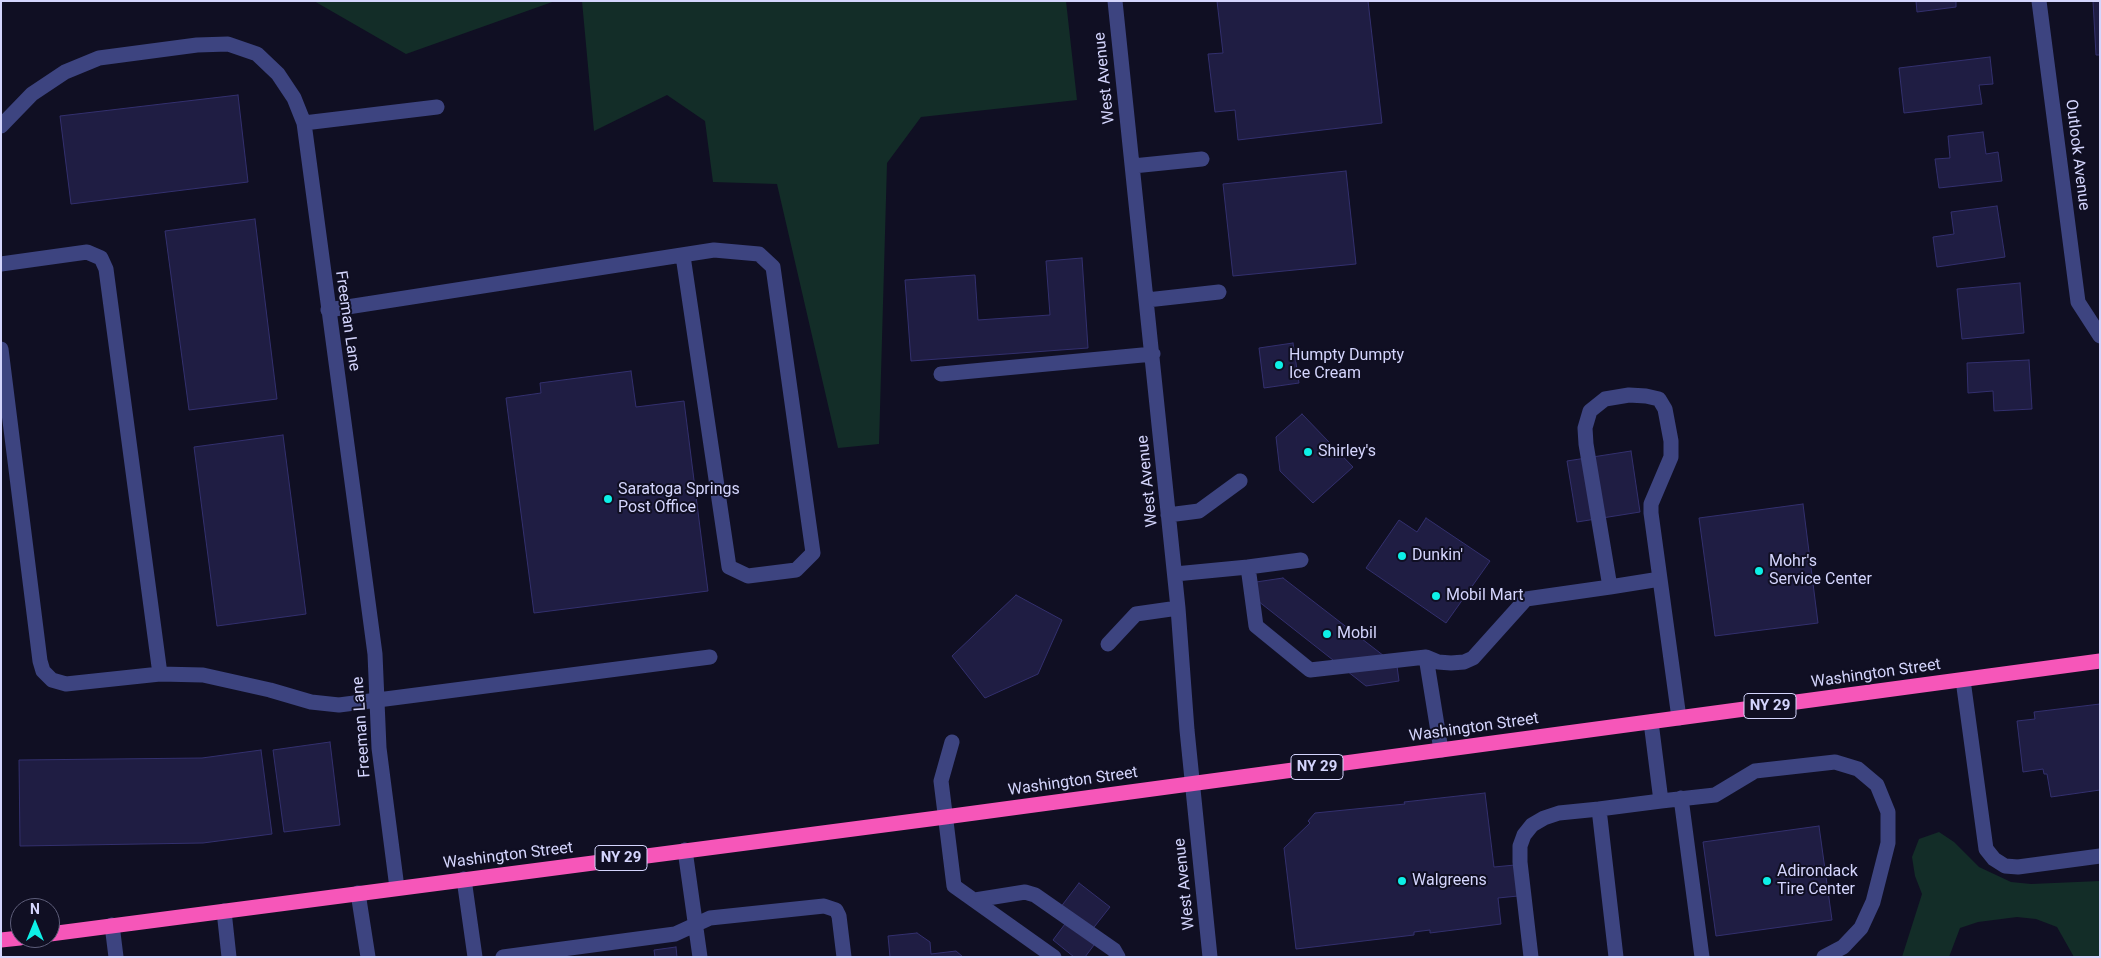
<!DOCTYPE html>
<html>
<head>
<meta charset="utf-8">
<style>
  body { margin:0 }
  #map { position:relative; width:2101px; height:958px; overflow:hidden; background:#100f23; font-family:Roboto,sans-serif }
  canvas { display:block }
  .frame { position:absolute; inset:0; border:2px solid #d4d5fd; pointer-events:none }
  .north { position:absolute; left:10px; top:898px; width:50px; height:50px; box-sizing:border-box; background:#100f23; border:1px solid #5e5e7a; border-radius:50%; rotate:0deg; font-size:14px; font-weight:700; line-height:20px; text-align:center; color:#d4d5fd }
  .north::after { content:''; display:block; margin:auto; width:18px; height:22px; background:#0df0e7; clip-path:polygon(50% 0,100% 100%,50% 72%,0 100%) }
</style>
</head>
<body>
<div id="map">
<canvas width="2101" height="958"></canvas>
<div class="frame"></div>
<div class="north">N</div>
</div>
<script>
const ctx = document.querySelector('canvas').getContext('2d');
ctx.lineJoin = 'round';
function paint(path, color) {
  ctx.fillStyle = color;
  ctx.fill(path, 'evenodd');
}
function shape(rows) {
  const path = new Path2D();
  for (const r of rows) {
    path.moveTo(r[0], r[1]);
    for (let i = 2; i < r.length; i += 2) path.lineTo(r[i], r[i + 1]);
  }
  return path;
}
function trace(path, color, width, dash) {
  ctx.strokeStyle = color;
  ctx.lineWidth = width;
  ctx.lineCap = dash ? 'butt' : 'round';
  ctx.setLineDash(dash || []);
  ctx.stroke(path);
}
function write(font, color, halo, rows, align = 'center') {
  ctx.font = font + ' Roboto,sans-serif';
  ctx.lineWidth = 4;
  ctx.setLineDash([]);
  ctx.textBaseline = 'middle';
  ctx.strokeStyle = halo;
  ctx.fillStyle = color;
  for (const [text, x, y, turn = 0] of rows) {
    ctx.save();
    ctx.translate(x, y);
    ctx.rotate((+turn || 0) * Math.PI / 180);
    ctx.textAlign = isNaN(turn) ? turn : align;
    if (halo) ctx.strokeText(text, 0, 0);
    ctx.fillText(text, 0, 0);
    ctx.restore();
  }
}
const green = shape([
  [314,1,555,1,406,54],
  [582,1,1066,1,1077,100,921,117,887,163,879,444,838,448,777,184,713,182,705,121,667,95,594,131],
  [1939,832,1954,842,1979,867,2011,882,2031,884,2100,881,2100,957,2074,957,2057,927,2036,919,2017,917,1978,922,1960,928,1949,957,1902,957,1922,894,1915,876,1912,857,1919,839]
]);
const building = shape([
  [1217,1,1368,1,1382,123,1238,140,1235,110,1215,112,1208,54,1223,53,1217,1],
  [1916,1,1956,1,1956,7,1917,12,1916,1],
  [2093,1,2100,1,2100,55,2096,55,2093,1],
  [1990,57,1993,84,1979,85,1982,104,1904,113,1899,68,1990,57],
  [238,95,248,182,71,204,60,116,238,95],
  [1983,132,1986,154,1998,152,2002,181,1939,188,1935,159,1950,158,1948,136,1983,132],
  [1346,171,1356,264,1233,276,1223,184,1346,171],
  [1997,206,2005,257,1937,267,1933,237,1954,234,1951,212,1997,206],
  [255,219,277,399,189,410,165,231,255,219],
  [1082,258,1088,348,911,361,905,280,975,275,978,320,1050,315,1046,261,1082,258],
  [2020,283,2024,333,1962,339,1957,289,2020,283],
  [1293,343,1299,383,1264,388,1259,348,1293,343],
  [2029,360,2032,409,1994,411,1993,391,1968,393,1967,363,2029,360],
  [631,371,636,407,684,401,708,591,534,613,506,398,541,393,540,383,631,371],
  [1302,414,1353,467,1313,503,1280,471,1276,437,1302,414],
  [283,435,306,614,217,626,194,447,283,435],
  [1631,451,1640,512,1577,522,1567,461,1631,451],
  [1803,504,1818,623,1715,636,1699,518,1803,504],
  [1426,518,1490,561,1446,623,1366,568,1399,520,1417,532,1426,518],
  [1283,578,1397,666,1399,681,1366,686,1258,601,1256,582,1283,578],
  [1016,595,1062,620,1038,674,985,698,952,656,1016,595],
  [2100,704,2100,790,2051,797,2047,774,2044,774,2043,769,2023,772,2017,721,2035,719,2034,712,2100,704],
  [330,742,340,825,284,832,273,750,330,742],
  [261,750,272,834,203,843,20,846,19,760,202,758,261,750],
  [1485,793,1494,867,1515,865,1518,896,1498,898,1501,924,1430,933,1430,930,1414,932,1414,935,1296,949,1284,848,1310,823,1308,821,1315,813,1405,804,1404,802,1485,793],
  [1819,826,1832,920,1716,936,1703,842,1819,826],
  [1079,883,1110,907,1091,931,1100,937,1085,957,1074,957,1053,940,1071,916,1060,908,1079,883],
  [917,933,930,942,931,954,956,951,963,957,890,957,888,936,917,933],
  [676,947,677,957,655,957,654,950,676,947]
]);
const minor = shape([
  [1115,1,1178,608,1187,730,1210,957],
  [2039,1,2078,302,2100,336],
  [304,123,437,107],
  [1,126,32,94,65,72,99,58,197,45,228,44,257,54,278,74,294,98,304,123,375,654,379,748,397,888],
  [1133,166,1202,159],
  [1,264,87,252,101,258,106,269,160,674],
  [1147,300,1219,292],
  [328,310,714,250,759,254,773,267,813,553,796,570,748,576,729,567,683,256],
  [1,349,40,661,43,671,52,680,66,684,160,674,203,675,270,690,311,702,339,705,710,657],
  [941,374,1153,354],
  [1168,515,1199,511,1240,481],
  [1248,567,1301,560],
  [1175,574,1248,567,1256,626,1310,670,1426,657,1441,750],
  [1660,579,1610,587,1586,444,1585,428,1590,411,1605,399,1629,395,1646,396,1659,399,1665,409,1671,441,1671,457,1651,504,1651,513,1679,718],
  [1108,644,1136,614,1178,608],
  [1426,657,1438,662,1451,663,1464,662,1473,658,1526,599,1610,587],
  [1963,680,1986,849,1994,859,2005,866,2018,867,2100,856],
  [952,742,941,781,954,886,1054,957],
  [1681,798,1702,957],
  [1661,801,1715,795,1755,771,1835,762,1858,769,1877,785,1888,812,1888,843,1873,902,1861,928,1843,947,1824,957],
  [685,850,700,957],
  [464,879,475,957],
  [358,893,368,957],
  [975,900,1025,892,1035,895,1114,950,1118,957],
  [224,911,229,957],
  [112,925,116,957],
  [503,957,675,934,710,918,824,906,836,910,839,916,844,957],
  [1531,957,1520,862,1520,846,1524,835,1532,825,1544,818,1559,813,1599,809],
  [1616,957,1599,809,1661,801,1651,722]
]);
const highway = shape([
  [50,934,945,817,2100,661],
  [1,940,20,938]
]);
const markers = [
  [1279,365,5,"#0df0e7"],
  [1308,452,5,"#0df0e7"],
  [608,499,5,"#0df0e7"],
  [1402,556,5,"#0df0e7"],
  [1759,571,5,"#0df0e7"],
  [1436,596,5,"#0df0e7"],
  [1327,634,5,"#0df0e7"],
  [1402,881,5,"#0df0e7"],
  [1767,881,5,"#0df0e7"]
];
const shields = [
  [1770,706,52],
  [1317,767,52],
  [621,858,52]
];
const shieldNames = [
  ["NY 29",1770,706],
  ["NY 29",1317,767],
  ["NY 29",621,858]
];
const streetNames = [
  ["West Avenue",1105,78,-96],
  ["Outlook Avenue",2077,155,83],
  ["Freeman Lane",347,321,82],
  ["West Avenue",1148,481,-96],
  ["Washington Street",1876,674,-8],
  ["Freeman Lane",362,727,-94],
  ["Washington Street",1474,728,-8],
  ["Washington Street",1073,782,-8],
  ["Washington Street",508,856,-7],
  ["West Avenue",1185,884,-96]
];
const poiNames = [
  ["Humpty Dumpty",1289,356],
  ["Ice Cream",1289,374],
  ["Shirley's",1318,452],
  ["Saratoga Springs",618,490],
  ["Post Office",618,508],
  ["Dunkin'",1412,556],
  ["Mohr's",1769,562],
  ["Service Center",1769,580],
  ["Mobil Mart",1446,596],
  ["Mobil",1337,634],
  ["Adirondack",1777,872],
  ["Tire Center",1777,890],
  ["Walgreens",1412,881]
];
paint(green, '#132d28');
paint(building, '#1f1d43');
trace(building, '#33306e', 1);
trace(minor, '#3d4480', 15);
trace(highway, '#f656b9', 15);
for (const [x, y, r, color] of markers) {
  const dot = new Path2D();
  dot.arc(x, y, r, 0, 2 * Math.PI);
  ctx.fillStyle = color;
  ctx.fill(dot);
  trace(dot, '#100f23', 2);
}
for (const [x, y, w] of shields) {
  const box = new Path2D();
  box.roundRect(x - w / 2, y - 12.5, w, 25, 4);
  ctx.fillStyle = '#100f23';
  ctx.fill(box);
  trace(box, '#d4d5fd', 1);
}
write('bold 15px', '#d4d5fd', null, shieldNames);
write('16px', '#d4d5fd', '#100f23', streetNames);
write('16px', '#d4d5fd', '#100f23', poiNames, 'left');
</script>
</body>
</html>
